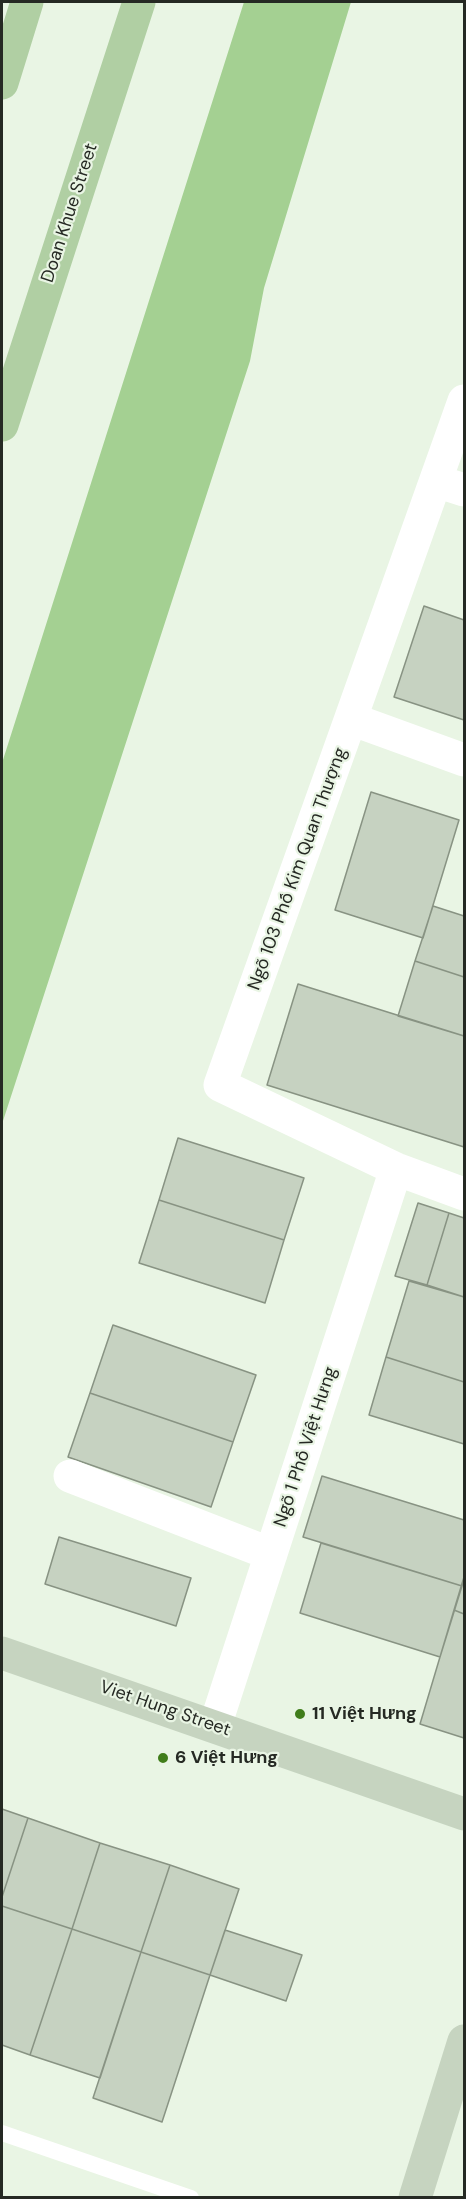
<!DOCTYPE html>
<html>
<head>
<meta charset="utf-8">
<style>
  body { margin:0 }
  #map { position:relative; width:466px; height:2199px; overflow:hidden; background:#e9f5e4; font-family:"DM Sans",sans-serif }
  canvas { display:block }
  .frame { position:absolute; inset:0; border:3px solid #252923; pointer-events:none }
</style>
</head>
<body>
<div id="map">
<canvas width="466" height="2199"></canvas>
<div class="frame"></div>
</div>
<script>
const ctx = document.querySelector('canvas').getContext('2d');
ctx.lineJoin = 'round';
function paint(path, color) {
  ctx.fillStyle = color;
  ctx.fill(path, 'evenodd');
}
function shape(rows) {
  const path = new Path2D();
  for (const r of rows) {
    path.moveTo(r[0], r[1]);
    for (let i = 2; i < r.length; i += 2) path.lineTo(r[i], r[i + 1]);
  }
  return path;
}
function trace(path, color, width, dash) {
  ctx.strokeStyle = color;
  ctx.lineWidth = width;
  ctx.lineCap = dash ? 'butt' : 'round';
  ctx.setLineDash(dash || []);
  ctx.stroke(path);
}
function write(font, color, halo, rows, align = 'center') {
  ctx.font = font + ' "DM Sans",sans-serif';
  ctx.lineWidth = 4.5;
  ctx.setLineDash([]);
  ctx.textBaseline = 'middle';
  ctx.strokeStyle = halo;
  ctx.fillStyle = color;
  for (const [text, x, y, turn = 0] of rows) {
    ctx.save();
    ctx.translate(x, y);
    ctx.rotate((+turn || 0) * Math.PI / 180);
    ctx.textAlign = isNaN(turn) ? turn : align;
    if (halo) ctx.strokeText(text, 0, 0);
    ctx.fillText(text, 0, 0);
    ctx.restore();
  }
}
const water = shape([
  [244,2,351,2,264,288,250,361,2,1124,2,763]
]);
const building = shape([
  [424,606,464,620,464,720,394,697,424,606],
  [371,792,459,820,423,938,335,910,371,792],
  [433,906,464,916,464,977,415,961,433,906],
  [415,961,464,977,464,1036,398,1016,415,961],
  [298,984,464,1036,464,1147,267,1085,298,984],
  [178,1138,304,1178,284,1240,159,1200,178,1138],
  [159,1200,284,1240,265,1303,139,1263,159,1200],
  [418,1203,449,1213,427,1285,395,1276,418,1203],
  [449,1213,464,1218,464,1297,427,1285,449,1213],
  [409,1281,464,1297,464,1382,386,1357,409,1281],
  [113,1325,256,1375,233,1442,90,1393,113,1325],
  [386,1357,464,1382,464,1444,369,1415,386,1357],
  [90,1393,233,1442,211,1507,68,1457,90,1393],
  [322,1476,464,1520,464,1577,462,1586,303,1537,322,1476],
  [59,1537,191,1578,176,1626,45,1584,59,1537],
  [321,1543,462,1586,440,1657,300,1613,321,1543],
  [464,1577,464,1614,454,1610,464,1577],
  [454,1610,464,1614,464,1738,420,1724,454,1610],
  [2,1809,28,1818,2,1897,2,1809],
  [28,1818,100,1843,72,1929,2,1906,2,1897,28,1818],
  [100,1843,170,1865,141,1952,72,1929,100,1843],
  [170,1865,239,1889,210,1975,141,1952,170,1865],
  [2,1906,72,1929,30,2055,2,2045,2,1906],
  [72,1929,141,1952,100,2078,30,2055,72,1929],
  [225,1930,302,1955,286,2001,210,1975,225,1930],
  [141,1952,210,1975,162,2122,93,2098,141,1952]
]);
const lane = shape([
  [2,2133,191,2198]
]);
const street = shape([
  [464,401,220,1085,396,1169,464,1194],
  [436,481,464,490],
  [351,719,464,760],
  [70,1476,271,1554],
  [215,1726,396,1169]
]);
const secondary = shape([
  [2,1653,464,1814],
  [415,2198,464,2041]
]);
const primary = shape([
  [2,83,27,2],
  [2,425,139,2]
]);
const markers = [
  [300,1714,6,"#407d1a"],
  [163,1758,6,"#407d1a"]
];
const streetNames = [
  ["Doan Khue Street",70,213,-72],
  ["Ngõ 103 Phố Kim Quan Thượng",298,869,-70],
  ["Ngõ 1 Phố Việt Hưng",306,1447,-72],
  ["Viet Hung Street",165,1709,19]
];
const poiNames = [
  ["11 Việt Hưng",312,1714],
  ["6 Việt Hưng",175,1758]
];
paint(water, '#a4d092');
paint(building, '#c6d2c1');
trace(building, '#889383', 1.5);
trace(lane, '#fff', 16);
trace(street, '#fff', 33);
trace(secondary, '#c6d4c0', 33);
trace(primary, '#b0cfa3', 33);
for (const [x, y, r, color] of markers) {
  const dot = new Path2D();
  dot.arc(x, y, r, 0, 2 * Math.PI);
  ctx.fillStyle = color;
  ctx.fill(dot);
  trace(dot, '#e9f5e4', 2);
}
write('18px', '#252923', '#e9f5e4', streetNames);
write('bold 18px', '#252923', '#e9f5e4', poiNames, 'left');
</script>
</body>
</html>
